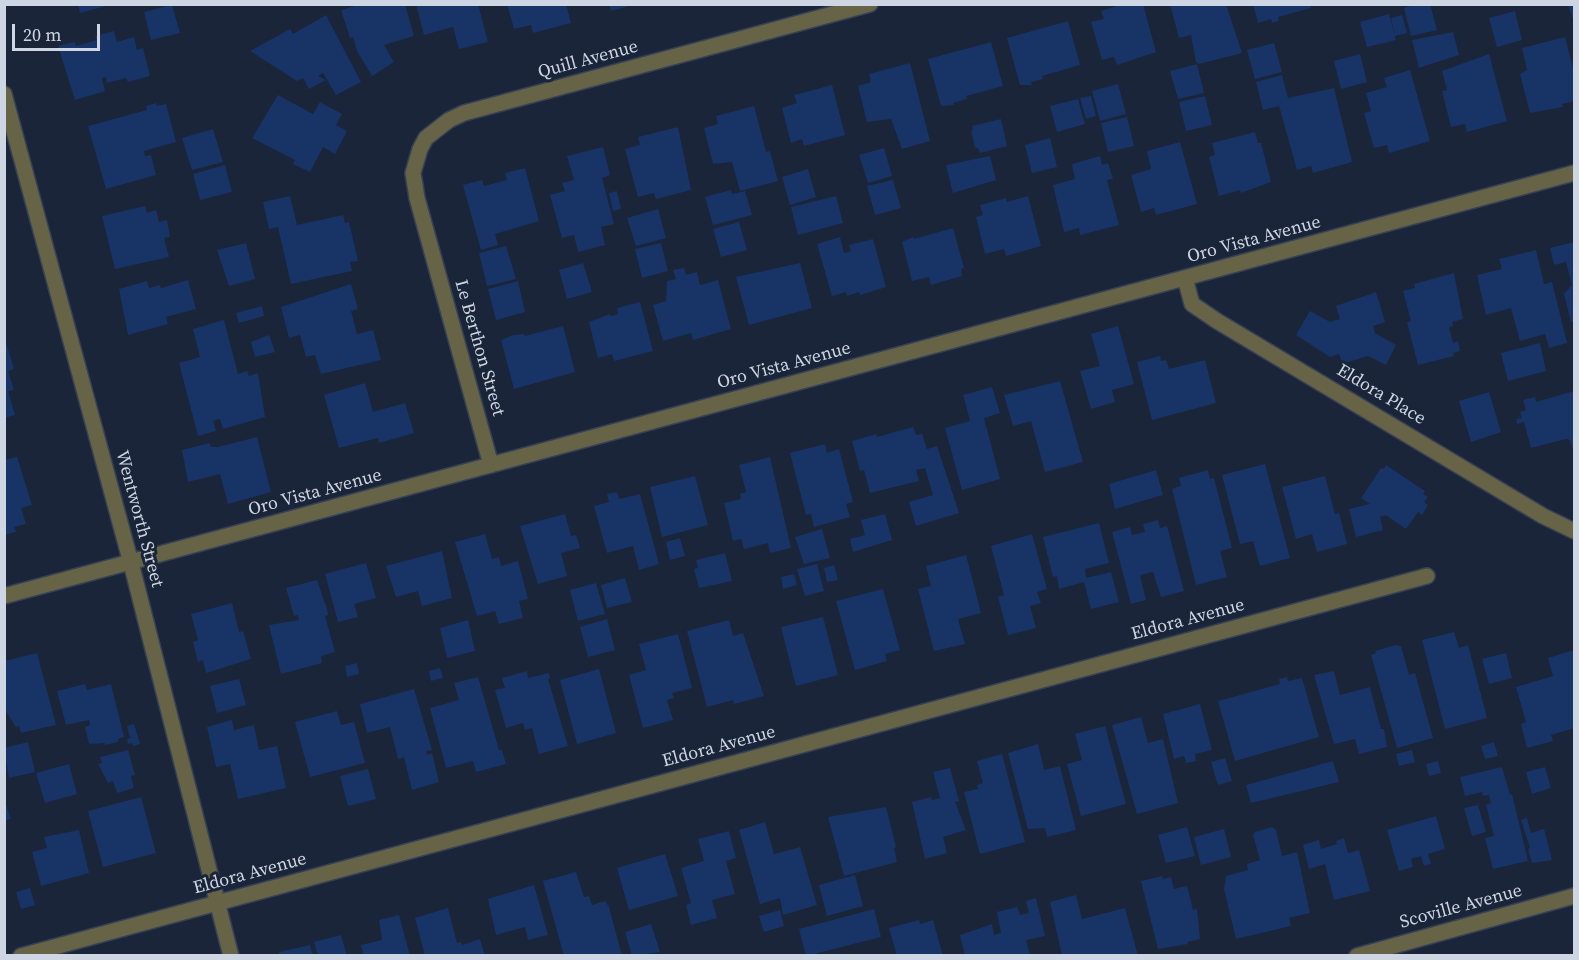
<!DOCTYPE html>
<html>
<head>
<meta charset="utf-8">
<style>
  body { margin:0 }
  #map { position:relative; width:1579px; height:960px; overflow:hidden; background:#1a2539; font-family:"Source Serif 4",serif }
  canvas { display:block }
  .frame { position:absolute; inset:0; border:6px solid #ced6e3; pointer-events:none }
  .scale { position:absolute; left:12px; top:24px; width:88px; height:27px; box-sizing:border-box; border:3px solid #ced6e3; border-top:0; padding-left:8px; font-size:18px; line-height:21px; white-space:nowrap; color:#ced6e3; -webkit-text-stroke:4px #1a2539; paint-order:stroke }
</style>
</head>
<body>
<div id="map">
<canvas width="1579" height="960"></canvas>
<div class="frame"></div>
<div class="scale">20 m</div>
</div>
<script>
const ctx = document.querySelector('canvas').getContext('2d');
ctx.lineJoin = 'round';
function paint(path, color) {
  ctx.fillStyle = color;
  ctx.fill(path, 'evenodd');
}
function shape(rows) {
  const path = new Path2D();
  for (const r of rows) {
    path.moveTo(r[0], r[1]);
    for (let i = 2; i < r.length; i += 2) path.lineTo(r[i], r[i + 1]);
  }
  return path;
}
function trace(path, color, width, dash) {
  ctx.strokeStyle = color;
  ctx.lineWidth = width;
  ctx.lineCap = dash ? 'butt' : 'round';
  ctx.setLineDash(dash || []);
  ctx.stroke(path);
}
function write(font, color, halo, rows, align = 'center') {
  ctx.font = font + ' "Source Serif 4",serif';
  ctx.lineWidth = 6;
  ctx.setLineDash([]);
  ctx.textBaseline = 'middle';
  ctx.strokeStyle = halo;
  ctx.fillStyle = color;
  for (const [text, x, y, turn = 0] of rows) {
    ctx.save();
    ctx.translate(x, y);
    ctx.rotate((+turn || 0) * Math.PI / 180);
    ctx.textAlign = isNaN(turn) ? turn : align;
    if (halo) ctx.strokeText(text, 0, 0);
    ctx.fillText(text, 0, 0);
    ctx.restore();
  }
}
const building = shape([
  [78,4,110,4,110,5,80,13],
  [362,4,405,4,414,36,384,45,394,62,372,76,357,51,353,37,350,38,341,10],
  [416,4,478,4,488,42,459,49,453,27,424,35],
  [507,4,566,4,571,23,533,33,531,25,514,29],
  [609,4,633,4,633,5,611,11],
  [1123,4,1143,4,1156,52,1117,65,1114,57,1102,60,1091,22,1104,19,1101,11],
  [1170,4,1226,4,1242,53,1199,64,1196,62,1191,35,1179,38],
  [1253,4,1310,4,1311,8,1278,17,1279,21,1272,23,1271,19,1258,23],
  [1416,4,1430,4,1437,30,1411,36,1404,8],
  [1568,4,1574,4,1574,23],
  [172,5,180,33,151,40,144,12],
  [1515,11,1522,40,1497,47,1489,18],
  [1389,14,1396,40,1367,47,1360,22],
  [326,15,361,82,336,95,323,73,318,76,326,80,309,89,303,78,297,81,250,51,290,29,293,34],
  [1402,15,1407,33,1395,36,1391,18],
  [1068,21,1080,65,1042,76,1043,79,1031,82,1032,85,1020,85,1007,38],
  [114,31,117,42,134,37,137,50,143,48,150,76,128,82,126,78,107,83,106,77,102,78,105,91,75,100,58,46,75,42,76,46,97,40,95,36],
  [1453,32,1459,55,1419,68,1412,40],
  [1565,37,1574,72,1574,101,1562,104,1563,107,1530,113,1520,74,1527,70,1522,48],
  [991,42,1003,86,966,96,967,99,953,103,954,105,941,106,928,59],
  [1274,43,1282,72,1255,79,1247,50],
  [1360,54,1367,82,1341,89,1334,61],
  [1489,54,1507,121,1467,132,1465,124,1451,127,1442,91,1447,90,1442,71],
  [910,63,930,141,902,149,891,119,867,122,858,86,871,82,869,74],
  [1197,64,1204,93,1178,99,1170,71],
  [1410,70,1430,141,1389,153,1387,145,1374,148,1364,113,1371,111,1366,93,1387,87,1384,78],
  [1282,75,1288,98,1334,88,1352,162,1313,173,1311,166,1297,170,1279,106,1263,110,1256,82],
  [1118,84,1126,114,1100,121,1092,91],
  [832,85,845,135,804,146,802,139,791,143,782,108,797,103,794,95],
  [278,95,313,114,320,102,342,114,336,125,347,131,335,154,323,147,310,172,293,164,295,160,252,138],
  [1091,96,1096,116,1086,119,1080,98],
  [1205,96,1212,125,1186,131,1179,102],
  [1078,99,1085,124,1057,132,1050,106],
  [156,103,157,106,166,104,176,142,144,151,145,156,151,155,156,175,106,189,88,126,147,110,146,106],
  [754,106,766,152,770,151,778,181,740,191,732,162,713,164,704,128,718,124,716,116],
  [1127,117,1134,146,1108,152,1101,123],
  [1001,119,1007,146,980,153,978,148,975,148,971,131,973,130,972,126],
  [678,127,691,190,656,199,654,193,638,197,625,149,640,145,638,137],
  [213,129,223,162,192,170,182,138],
  [1255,132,1258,143,1261,143,1271,182,1241,193,1240,190,1219,196,1209,157,1215,155,1212,143],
  [1050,138,1057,167,1032,173,1025,145],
  [1180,142,1197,204,1156,215,1154,208,1141,212,1131,175,1151,169,1147,151],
  [603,147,610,175,602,178,614,224,601,227,605,245,578,252,574,235,562,238,550,195,565,191,562,183,574,180,567,156],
  [884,148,892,176,868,183,859,155],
  [990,156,996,180,953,193,946,165],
  [1100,156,1102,165,1108,163,1113,179,1107,180,1119,225,1080,235,1079,228,1064,232,1053,185,1075,179,1072,164],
  [225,165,232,192,200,200,193,174],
  [525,168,539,221,495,234,498,245,481,250,463,185,482,180,484,186,507,180,505,173],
  [808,169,816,197,790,205,782,177],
  [893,180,901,208,875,215,867,186],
  [731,190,732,194,745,191,752,215,713,225,705,197],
  [617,191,621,209,613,211,609,193],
  [290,196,297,225,343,215,345,223,349,222,358,261,350,262,352,271,291,284,278,227,269,229,263,202],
  [836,196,843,223,798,235,791,207],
  [1028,196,1041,246,1006,256,1004,249,985,254,976,217,983,215,980,205,1006,198,1007,202],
  [145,206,147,213,156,210,159,222,167,220,170,237,164,238,169,257,115,269,102,216],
  [658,209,666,238,636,246,627,218],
  [739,222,747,250,721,257,713,229],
  [953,228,964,268,961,269,962,276,931,285,929,277,912,281,902,242,913,237,914,239],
  [840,237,844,253,851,251,849,245,873,239,886,287,860,295,859,292,847,296,846,292,832,296,817,244],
  [1574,242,1574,321,1571,322,1564,294,1572,285,1566,262,1554,265,1550,248],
  [246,243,255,279,229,286,217,250],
  [661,243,668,271,642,278,635,249],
  [506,246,516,279,487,286,479,253],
  [1536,250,1544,284,1552,282,1567,343,1549,348,1545,334,1520,341,1511,308,1486,315,1477,275,1502,269,1499,259],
  [583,263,592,292,567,299,559,270],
  [800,263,812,308,749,325,736,277],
  [684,268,686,275,697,272,700,285,718,280,731,329,693,340,691,333,663,341,653,305,666,301,667,281,676,279,673,270],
  [1454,273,1463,319,1452,322,1453,326,1449,327,1453,343,1458,341,1460,351,1453,353,1454,356,1418,365,1407,322,1411,321,1403,291,1415,288,1414,284],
  [188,280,196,309,166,317,168,324,128,335,119,289,147,281,149,288,160,285,161,288],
  [518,281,525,312,496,320,488,289],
  [351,284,358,309,351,311,357,334,373,330,381,360,321,374,315,355,306,357,300,335,289,338,281,307],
  [1376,292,1385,322,1373,326,1375,333,1396,345,1386,365,1368,356,1342,364,1339,354,1330,357,1296,335,1310,311,1330,322,1340,319,1336,306],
  [640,302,653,351,614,361,612,354,598,358,589,322,610,314,611,316,618,314,617,308],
  [262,306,264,316,239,323,236,313],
  [224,320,238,374,247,371,249,376,258,373,265,417,223,429,220,419,213,421,216,431,198,436,179,363,200,357,193,329],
  [563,326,575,372,514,389,501,340,513,335,524,334,525,336],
  [1118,326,1134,384,1112,390,1115,402,1091,409,1080,371,1100,366,1091,334],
  [269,335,275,352,255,357,251,342],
  [4,336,14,369,8,371,14,390,8,391,15,415,4,418],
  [1540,343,1546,371,1508,381,1501,353],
  [1160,356,1161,361,1166,360,1169,369,1205,360,1216,403,1152,420,1137,362],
  [1060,381,1083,462,1045,472,1031,421,1013,426,1004,395],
  [365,383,373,412,405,403,414,433,379,443,378,438,339,448,324,395],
  [992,387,1000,413,984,418,1000,479,962,490,945,428,970,421,963,395],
  [1574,391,1574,454,1570,440,1566,439,1531,448,1524,422,1517,424,1516,419,1522,418,1520,412,1526,410,1523,400,1535,397,1536,402],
  [1489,392,1501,432,1471,442,1459,401],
  [913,427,916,435,922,434,927,449,937,446,959,513,916,526,909,502,933,495,925,468,916,470,919,481,870,493,864,470,860,471,852,441,876,434,877,437],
  [257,437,271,492,228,504,220,474,188,482,182,450,209,443,211,447,218,447],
  [825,444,827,453,839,449,853,502,846,504,850,517,814,527,811,514,806,515,790,453],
  [17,457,32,505,21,508,26,524,14,527,16,532,4,535,4,460],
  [770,457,791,548,770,553,768,543,744,549,741,539,733,541,724,503,741,499,740,494,746,492,739,465],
  [1265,464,1290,558,1260,566,1253,541,1240,544,1222,475],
  [1386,465,1425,491,1423,494,1428,497,1424,502,1428,505,1422,515,1418,512,1406,529,1386,515,1380,517,1383,530,1356,537,1349,509,1370,504,1361,498,1381,468,1384,469],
  [1156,470,1163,495,1115,509,1109,484],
  [1208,470,1210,479,1214,478,1232,548,1220,551,1227,577,1196,585,1172,489,1181,486,1179,478],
  [695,476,708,525,662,537,650,487],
  [1325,476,1335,514,1339,513,1347,544,1317,552,1312,534,1296,539,1282,487],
  [617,492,619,499,640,494,659,564,639,570,633,546,607,553,594,506,609,502,607,494],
  [565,514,571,536,576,535,580,548,561,553,567,576,538,584,520,526],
  [885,514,892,540,853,552,850,539,865,535,861,520],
  [1158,520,1160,528,1167,526,1184,591,1161,597,1153,572,1140,575,1146,600,1131,604,1112,532,1130,527,1132,535,1145,532,1143,524],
  [1099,523,1109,563,1085,569,1086,578,1111,572,1119,602,1091,609,1084,582,1059,589,1057,576,1053,577,1043,537],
  [822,529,830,558,804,564,795,537],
  [485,534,492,559,499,557,501,566,518,561,528,599,519,601,523,618,499,624,495,611,477,616,455,542],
  [1032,534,1047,589,1037,592,1041,603,1030,606,1036,628,1008,635,998,597,1004,595,991,546],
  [680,538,685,556,670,560,666,542],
  [442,551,452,598,422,606,418,591,396,597,386,566],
  [725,553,732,581,699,588,694,569,698,568,696,560],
  [966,555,981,613,958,619,965,644,934,651,918,589,931,586,926,566],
  [366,563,376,598,354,604,358,617,338,622,325,574],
  [817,564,824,591,805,596,797,569],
  [834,565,838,580,827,582,824,568],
  [794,574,797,585,783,589,781,577],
  [625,578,632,602,607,608,601,585],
  [317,580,327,609,328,615,325,616,335,652,321,656,322,663,281,674,269,625,299,620,298,615,294,616,286,588],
  [596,583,605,614,578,621,570,590],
  [883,589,900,650,885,654,887,661,855,670,836,601],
  [232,603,239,632,243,631,251,659,206,673,203,660,198,662,193,642,198,640,191,614],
  [823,617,838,675,796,686,781,627],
  [607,619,615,650,588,657,580,627],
  [468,620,475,651,447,658,440,628],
  [729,620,733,636,743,633,764,696,734,704,733,700,707,707,687,631],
  [1454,632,1459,648,1468,645,1487,718,1445,729,1422,640],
  [678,634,692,688,672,693,674,698,667,700,673,720,643,728,629,675,646,670,639,644],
  [1395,645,1401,646,1409,675,1415,673,1433,738,1397,748,1371,655,1376,653,1375,651],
  [1574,650,1574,728,1551,735,1553,741,1527,748,1521,724,1526,722,1516,687,1553,676,1548,658],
  [37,653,56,725,21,733,19,726,16,727,4,708,4,661],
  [1506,653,1512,678,1489,684,1482,659],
  [357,663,359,674,347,677,345,666],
  [440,668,443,678,431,681,429,671],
  [599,669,616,733,577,744,560,680],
  [527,671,528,678,549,673,550,678,548,679,568,746,539,754,532,728,525,730,523,723,506,728,495,690,505,688,502,678],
  [1334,671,1340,695,1370,687,1381,729,1384,729,1387,747,1359,754,1355,739,1334,744,1314,675],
  [478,677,499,750,502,750,506,764,476,772,473,761,446,768,430,708,459,700,454,683],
  [1287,677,1288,681,1302,678,1319,737,1235,761,1218,701,1280,684,1279,679],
  [239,679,246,705,217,713,210,686],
  [85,684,87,690,111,684,124,737,118,739,118,742,105,745,104,743,89,744,85,727,90,725,89,720,66,725,57,691],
  [414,689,432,750,426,751,427,755,432,753,439,782,412,790,404,757,398,759,390,727,367,733,360,704],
  [1200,704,1212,750,1195,754,1196,761,1186,763,1184,756,1174,759,1163,714],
  [337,711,341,725,354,722,365,763,310,777,295,722],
  [1141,717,1148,743,1163,739,1178,803,1137,814,1112,725],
  [232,720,234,730,254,725,259,750,277,746,286,788,238,799,230,764,216,767,207,727],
  [134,724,140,744,133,746,132,743,128,744,127,739,130,738,127,726],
  [1105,726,1126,804,1081,816,1067,764,1082,760,1075,734],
  [28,742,35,772,9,778,4,748],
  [1494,742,1498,756,1485,759,1481,746],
  [1038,744,1044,770,1060,766,1076,830,1047,837,1045,828,1028,829,1008,753],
  [128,750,135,775,131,776,134,788,117,793,113,781,108,783,98,764,102,763,100,757],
  [1412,750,1415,762,1399,766,1396,754],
  [1002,754,1025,842,980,854,964,792,978,789,977,785,983,783,977,761],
  [1225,758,1232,781,1218,785,1211,762],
  [1333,761,1339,782,1251,803,1246,785],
  [1438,761,1441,773,1429,776,1426,764],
  [69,764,77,794,45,803,36,773],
  [1502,767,1510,795,1512,794,1528,861,1493,869,1485,838,1494,836,1486,805,1491,803,1489,795,1483,796,1482,792,1465,796,1460,777],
  [1545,767,1551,788,1532,794,1526,772],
  [950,768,959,801,955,802,966,830,943,837,947,853,925,859,912,802,931,797,932,800,940,798,933,772],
  [368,769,376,799,348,806,340,776],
  [141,797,156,853,103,867,88,811],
  [4,799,11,819,4,821],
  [1478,805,1486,832,1472,836,1464,808],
  [886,807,896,847,894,848,897,862,844,876,828,817],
  [1436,816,1445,849,1428,854,1431,864,1424,866,1421,856,1411,859,1413,867,1399,871,1387,830],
  [1527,818,1531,833,1544,829,1552,860,1532,863,1528,849,1530,848,1521,820],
  [765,822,774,854,800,847,817,905,783,915,780,898,760,904,739,830],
  [1187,827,1195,856,1166,863,1158,835],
  [1272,827,1276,830,1282,856,1297,852,1310,913,1289,918,1291,926,1236,939,1224,889,1226,876,1248,870,1247,864,1260,860,1253,835,1255,832],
  [1224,829,1231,857,1201,865,1194,837],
  [79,830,89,873,41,886,32,852,47,848,44,837],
  [729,831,736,858,726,861,735,894,712,900,717,918,691,925,686,905,691,903,681,868,704,861,698,839],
  [1344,838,1348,853,1359,850,1370,891,1334,900,1325,864,1309,869,1303,845,1319,840,1321,849,1337,844,1336,841],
  [665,854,678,896,629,910,617,868],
  [576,872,584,897,589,896,592,905,605,901,609,907,622,956,564,956,543,881],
  [855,875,863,906,827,916,819,885],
  [1162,876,1163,879,1171,877,1174,889,1187,886,1193,910,1197,909,1200,939,1187,942,1188,944,1158,949,1141,881],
  [534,885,548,935,528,940,525,927,496,935,488,899],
  [30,888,35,905,21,909,16,892],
  [1076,895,1082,919,1125,908,1138,956,1062,956,1050,902],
  [1036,898,1045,936,1026,940,1030,956,965,956,960,935,992,924,994,935,1001,933,997,912,1017,907,1020,915,1029,913,1026,901],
  [448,908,457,943,461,942,462,945,480,939,485,956,425,956,415,918],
  [874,909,881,937,806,956,799,929],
  [780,910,784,926,764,932,759,916],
  [399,915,410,956,364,956,361,945,382,940,379,920],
  [919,920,920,924,933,920,943,956,897,956,889,928],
  [651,924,660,952,632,956,625,932],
  [341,935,347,956,318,956,314,942],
  [310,945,313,956,280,956,279,952]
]);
const minor = shape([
  [4,94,131,563,231,956],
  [1185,278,1192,304,1217,321,1543,516,1574,531],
  [491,465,417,198,413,173,420,149,426,138,449,120,464,113,870,4],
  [4,596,1574,173],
  [21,956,1427,576],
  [1357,956,1574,896]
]);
const streetNames = [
  ["Quill Avenue",588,60,-15],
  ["Oro Vista Avenue",1254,240,-15],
  ["Le Berthon Street",479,348,74],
  ["Oro Vista Avenue",784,366,-15],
  ["Eldora Place",1381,395,31],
  ["Oro Vista Avenue",315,493,-15],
  ["Wentworth Street",139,519,75],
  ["Eldora Avenue",1188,620,-15],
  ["Eldora Avenue",719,747,-15],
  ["Eldora Avenue",250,874,-15],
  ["Scoville Avenue",1461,907,-15]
];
paint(building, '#183366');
trace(minor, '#374154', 18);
trace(minor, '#666347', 15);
write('18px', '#ced6e3', '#1a2539', streetNames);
</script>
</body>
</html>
